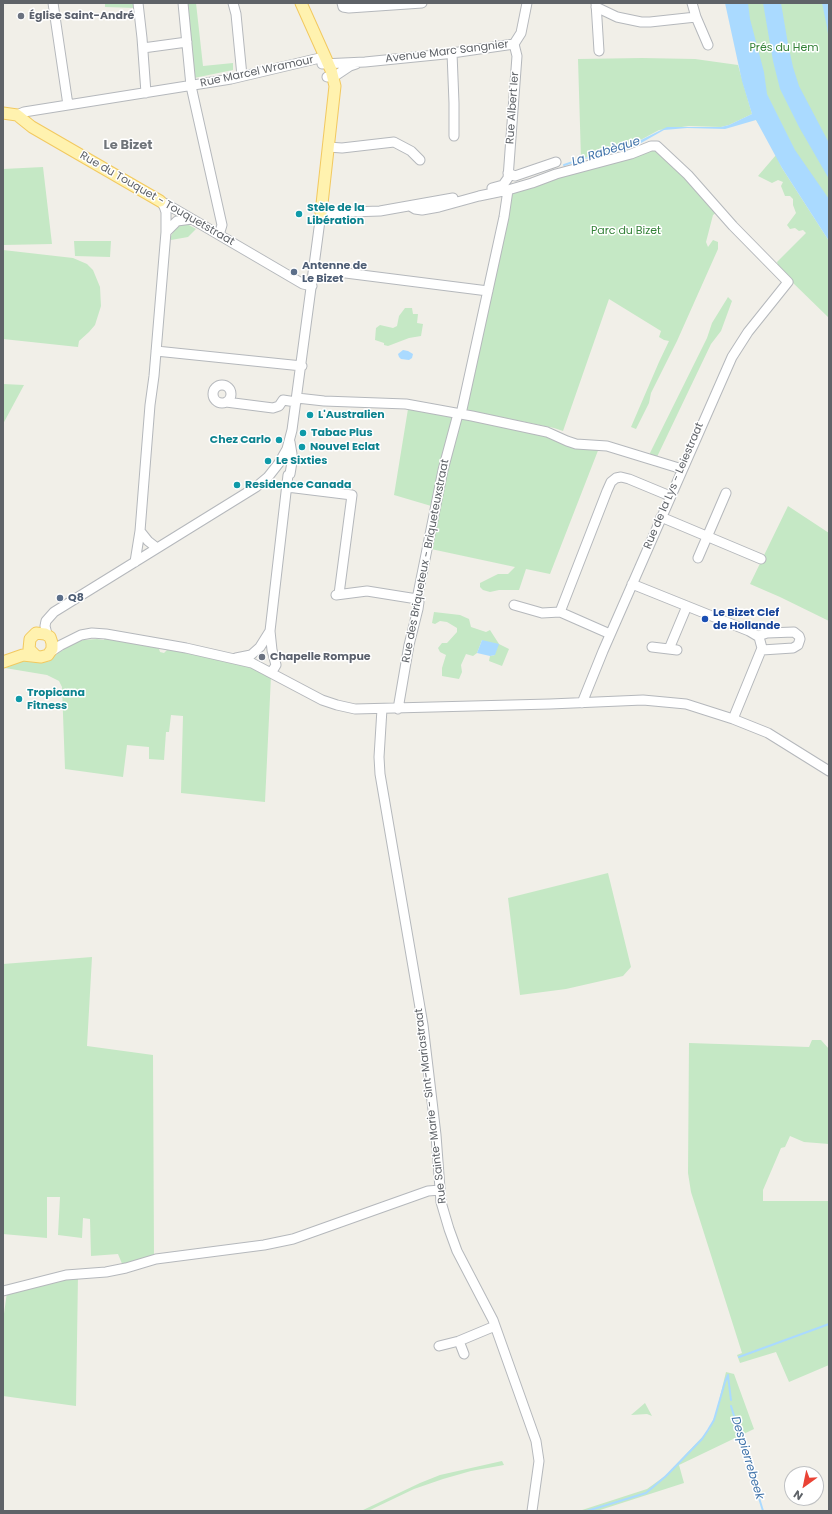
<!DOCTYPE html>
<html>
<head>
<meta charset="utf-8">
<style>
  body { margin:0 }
  #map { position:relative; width:832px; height:1514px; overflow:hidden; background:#f1efe8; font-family:Poppins,sans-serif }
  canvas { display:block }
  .frame { position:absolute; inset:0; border:4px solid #5f6368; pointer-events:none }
  .north { position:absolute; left:784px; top:1466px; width:40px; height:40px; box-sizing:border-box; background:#fff; border:1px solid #bfc1c3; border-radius:50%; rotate:213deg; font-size:11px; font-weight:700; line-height:16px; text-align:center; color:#5f6368 }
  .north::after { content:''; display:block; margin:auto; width:14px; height:18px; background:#ea4335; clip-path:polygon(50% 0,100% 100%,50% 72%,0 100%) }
</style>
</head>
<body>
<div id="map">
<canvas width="832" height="1514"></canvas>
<div class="frame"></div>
<div class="north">N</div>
</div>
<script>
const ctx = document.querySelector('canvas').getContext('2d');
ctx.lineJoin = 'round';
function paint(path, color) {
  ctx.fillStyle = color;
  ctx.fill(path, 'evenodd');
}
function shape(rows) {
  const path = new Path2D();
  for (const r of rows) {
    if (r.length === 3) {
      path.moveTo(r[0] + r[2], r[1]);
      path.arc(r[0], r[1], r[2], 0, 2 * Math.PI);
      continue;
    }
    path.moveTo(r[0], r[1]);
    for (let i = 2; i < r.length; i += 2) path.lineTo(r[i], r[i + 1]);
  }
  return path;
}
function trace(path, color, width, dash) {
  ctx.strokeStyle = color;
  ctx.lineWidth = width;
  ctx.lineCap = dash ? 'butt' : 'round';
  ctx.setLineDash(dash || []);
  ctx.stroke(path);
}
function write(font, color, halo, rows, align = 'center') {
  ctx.font = font + ' Poppins,sans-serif';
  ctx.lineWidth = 3;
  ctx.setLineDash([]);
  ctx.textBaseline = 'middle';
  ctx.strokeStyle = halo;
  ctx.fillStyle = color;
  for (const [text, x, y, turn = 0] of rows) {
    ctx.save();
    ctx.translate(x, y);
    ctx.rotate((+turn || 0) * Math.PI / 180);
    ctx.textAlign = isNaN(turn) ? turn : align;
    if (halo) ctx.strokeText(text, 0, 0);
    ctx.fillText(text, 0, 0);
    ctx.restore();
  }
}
const green = shape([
  [105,3,135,3,135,8,105,7],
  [188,3,196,3,203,66,233,63,233,70,194,78],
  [727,3,829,3,829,229,756,120],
  [642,58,695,59,738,65,752,114,729,125,721,127,689,126,659,130,633,144,581,159,578,59],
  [653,148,666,156,717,212,713,215,706,242,708,247,713,240,718,242,718,249,677,341,651,393,649,403,636,429,631,427,659,362,669,341,664,340,659,337,661,331,609,299,563,431,554,428,462,409,493,290,513,190],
  [776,155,782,168,829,241,829,318,790,280,778,265,777,262,806,233,803,230,799,231,795,228,790,229,787,225,796,213,793,205,793,199,790,196,785,196,781,186,783,182,778,180,772,183,758,176],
  [43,167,52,244,3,245,3,169],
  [187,224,196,229,188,237,171,240,171,236,175,229,181,225],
  [74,241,111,241,110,257,75,256],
  [3,250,73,258,87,264,93,270,100,287,101,306,95,325,89,332,79,341,78,347,3,339],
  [728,297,732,301,721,331,711,344,656,459,648,457,707,338,712,323],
  [405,308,412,308,413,314,418,314,417,323,423,324,421,336,409,338,388,346,384,345,384,343,375,340,376,328,380,325,393,328,397,326,399,316],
  [3,384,24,385,3,424],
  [408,409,463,419,465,417,599,448,550,574,526,569,519,590,499,590,490,592,483,590,480,587,480,583,498,574,508,574,515,567,431,549,438,508,394,495],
  [788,506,829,533,829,621,780,597,750,584],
  [434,612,460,615,469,619,471,627,486,632,490,630,499,644,509,649,502,666,489,661,490,656,495,655,482,640,477,653,473,656,466,654,461,665,462,672,459,679,442,676,442,668,446,655,440,652,438,648,442,643,447,643,457,632,457,628,447,622,440,621,435,624,432,623],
  [105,636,158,646,160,652,164,653,168,649,248,666,271,676,265,802,181,793,183,716,171,715,169,732,166,732,164,760,149,759,149,747,127,745,123,777,65,769,62,687,59,681,47,675,5,668,21,661,29,661,41,663,45,662,50,661,54,656,72,644,83,640,97,639,104,640],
  [608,873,631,967,623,976,566,989,520,995,508,898],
  [92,957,87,1046,153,1055,154,1257,123,1266,118,1254,91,1256,90,1219,83,1218,82,1238,58,1235,60,1197,47,1197,47,1238,3,1234,3,964],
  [812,1040,821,1040,829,1049,829,1144,804,1142,790,1136,785,1147,781,1148,763,1190,763,1201,829,1201,829,1365,789,1382,776,1352,740,1363,737,1355,742,1353,691,1192,688,1173,689,1043,809,1047],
  [78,1275,76,1406,3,1396,3,1321,7,1292],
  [726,1372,734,1374,754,1429,679,1465,684,1483,597,1511,579,1511,647,1489,665,1476,709,1430,716,1413],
  [645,1403,652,1416,647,1414,631,1415],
  [502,1461,504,1465,471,1471,443,1479,414,1489,368,1511,361,1511,420,1483,440,1475]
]);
const water = shape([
  [725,3,748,3,750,19,764,72,767,94,795,150,829,199,829,241,782,168,756,120,725,129,687,128,664,130,634,147,581,160,581,159,633,144,667,127,721,127,729,125,752,114,742,81],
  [763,3,781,3,788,44,793,67,799,86,829,143,829,179,799,127,780,89,773,61],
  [822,3,829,3,829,41,827,27],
  [403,350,408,351,413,354,412,358,409,360,401,359,399,357,398,354],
  [482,640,499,644,495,655,490,656,477,653]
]);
const stream = shape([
  [564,165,582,159],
  [739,1357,829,1324],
  [728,1376,731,1400],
  [731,1406,763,1511],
  [587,1511,646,1493,666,1476,702,1439,708,1430,714,1420,725,1382,728,1375]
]);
const minor = shape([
  [53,3,68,105],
  [138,3,142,38,146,93],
  [183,3,191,86,222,225,219,235],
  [233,3,236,14,242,76],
  [342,3,343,7,349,8,422,3],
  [596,3,599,51],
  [692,3,696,17,708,45],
  [596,7,617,17,641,22,650,22,696,17],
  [143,48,187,42],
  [452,53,454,103,454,136],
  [322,64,365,62,445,54,514,44,521,33,527,3],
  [327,77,335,76,350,66,356,64],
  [17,115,24,112,231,79,324,57],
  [328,147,342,148,394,142,411,151,420,160],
  [508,173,515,176,556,162],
  [492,188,503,185,508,178,517,56,514,44],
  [160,201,168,205,303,284,312,286],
  [410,206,415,209,422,210,439,207,479,196,508,190,532,183,556,174,631,154,651,146,657,146,688,175,733,226,788,282,748,332,732,357,603,651,582,703],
  [166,232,177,221,192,219],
  [314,269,488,291],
  [156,351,302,366],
  [222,394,9],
  [297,398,324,401,406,404,472,416,547,432,567,441,576,444,607,446,682,469],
  [226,402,273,408,279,406,283,400,296,402],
  [461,414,504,217,508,190],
  [287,487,352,495,339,594],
  [661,517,761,559],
  [140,531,148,541,157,548],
  [698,558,726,493],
  [135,562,140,531,150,405,154,376,166,232,166,212,164,206,160,201],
  [632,584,749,631,759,637,762,648,733,719],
  [336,595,367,591,417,599],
  [514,605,542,613,560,612,607,491,611,482,616,478,621,477,629,479,670,496],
  [560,612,610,634],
  [47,634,45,626,46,621,54,612,256,487,268,477,279,463,287,449,292,430,321,213,380,211,453,198],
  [758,636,767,633,794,632,799,636,800,639,798,645,793,648,762,650],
  [652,647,677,650],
  [669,649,687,606],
  [49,653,61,645,81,635,92,633,106,634,186,648,252,663,322,700,337,705,355,709,550,704,643,700,686,704,733,719,768,733,829,771],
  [236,658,251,655,260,647,270,631],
  [269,672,273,670,276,665,272,650,270,631,288,475,290,474,292,462,292,454,290,442],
  [382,709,379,757,380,774,423,1025,436,1135,441,1202,449,1229,457,1251,493,1320,536,1441,539,1461,532,1511],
  [398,709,409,645,418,609,419,602,417,599,443,470,458,414],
  [3,1291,66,1275,106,1272,126,1268,156,1259,264,1245,293,1239,428,1191,440,1190],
  [439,1346,459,1341],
  [464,1354,459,1341,495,1326]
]);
const major = shape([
  [301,3,331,70,335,86,321,213],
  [3,113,17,115,32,127,160,201],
  [3,662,23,655,41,657,48,655,52,649,52,643,50,637,45,634,36,633,30,639,29,649,36,656]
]);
const markers = [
  [21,16,4,"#6b7280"],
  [299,214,4,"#0f9aa8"],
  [294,272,4,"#5c6f8a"],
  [310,415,4,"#0f9aa8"],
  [303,433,4,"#0f9aa8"],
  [279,440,4,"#0f9aa8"],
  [302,447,4,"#0f9aa8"],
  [268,461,4,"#0f9aa8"],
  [237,485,4,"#0f9aa8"],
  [60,598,4,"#5c6f8a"],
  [705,619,4,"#1a4fb4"],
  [262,657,4,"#6b7280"],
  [19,699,4,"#0f9aa8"]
];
const worshipNames = [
  ["Église Saint-André",29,16],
  ["Chapelle Rompue",270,657]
];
const parkNames = [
  ["Prés du Hem",784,48],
  ["Parc du Bizet",626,231]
];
const streetNames = [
  ["Avenue Marc Sangnier",447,52,-7],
  ["Rue Marcel Wramour",257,72,-12],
  ["Rue Albert Ier",513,108,-86],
  ["Rue du Touquet - Touquetstraat",157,199,30],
  ["Rue de la Lys - Leiestraat",674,486,-67],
  ["Rue des Briqueteux - Briqueteuxstraat",426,561,-79],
  ["Rue Sainte-Marie - Sint-Mariastraat",431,1106,-97]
];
const cultureNames = [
  ["Stèle de la",307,208],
  ["Libération",307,221],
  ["L'Australien",318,415],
  ["Tabac Plus",311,433],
  ["Chez Carlo",271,440,"right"],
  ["Nouvel Eclat",310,447],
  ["Le Sixties",276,461],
  ["Residence Canada",245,485],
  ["Tropicana",27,693],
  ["Fitness",27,706]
];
const serviceNames = [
  ["Antenne de",302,266],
  ["Le Bizet",302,279],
  ["Q8",68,598]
];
const transitNames = [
  ["Le Bizet Clef",713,613],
  ["de Hollande",713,626]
];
const waterNames = [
  ["La Rabèque",606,152,-18],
  ["Despierrebeek",747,1458,73]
];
const quarterNames = [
  ["Le Bizet",128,146]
];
paint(green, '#c5e8c5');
paint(water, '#aadaff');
trace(stream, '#aadaff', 2);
trace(minor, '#b5b8bc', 11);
trace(major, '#f2c960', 13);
trace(minor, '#fff', 9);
trace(major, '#fff2af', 11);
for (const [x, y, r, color] of markers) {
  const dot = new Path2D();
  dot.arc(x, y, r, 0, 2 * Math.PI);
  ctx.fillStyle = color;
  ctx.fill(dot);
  trace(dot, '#fff', 1.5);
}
write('bold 11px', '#5b616d', '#fff', worshipNames, 'left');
write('11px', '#348238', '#fff', parkNames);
write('11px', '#5f6368', '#fff', streetNames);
write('bold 11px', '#0d838f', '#fff', cultureNames, 'left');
write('bold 11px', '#4e5e75', '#fff', serviceNames, 'left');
write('bold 11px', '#164399', '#fff', transitNames, 'left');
write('italic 12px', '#4174aa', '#fff', waterNames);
write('bold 13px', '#70757a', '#fff', quarterNames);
</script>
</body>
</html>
